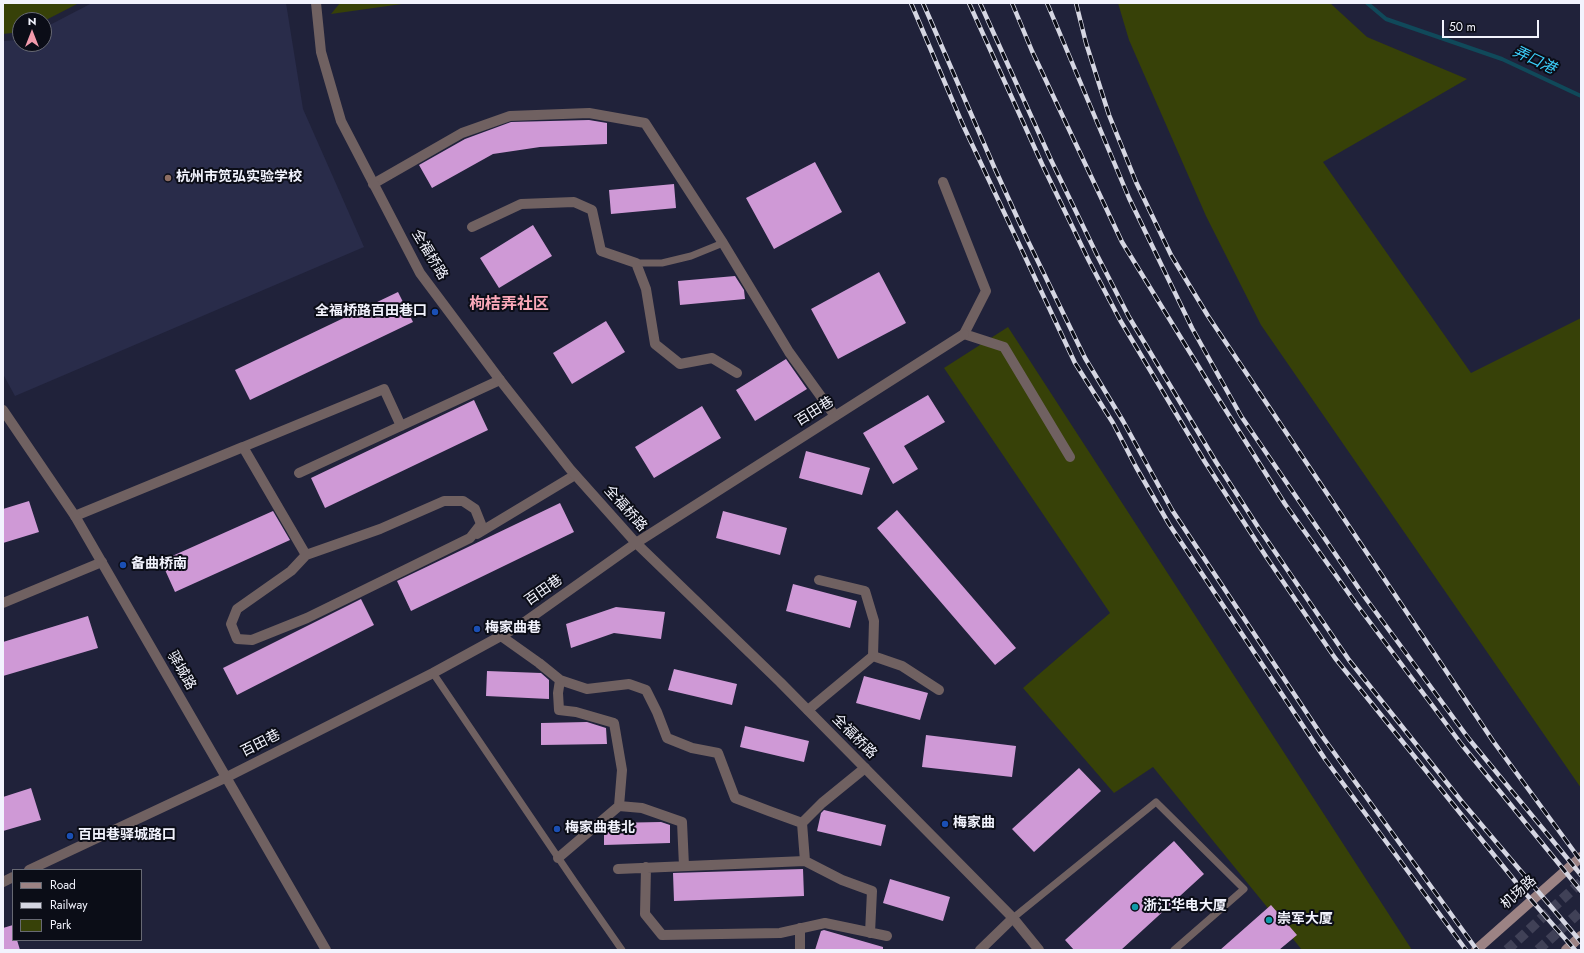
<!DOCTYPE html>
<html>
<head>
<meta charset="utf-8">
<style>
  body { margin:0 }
  #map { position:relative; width:1584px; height:953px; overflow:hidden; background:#20223a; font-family:Jost,sans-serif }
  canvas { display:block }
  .frame { position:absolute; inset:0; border:4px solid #f2f3fd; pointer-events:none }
  .legend { position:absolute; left:12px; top:869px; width:130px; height:72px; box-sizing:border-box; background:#0b0d17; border:1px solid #676973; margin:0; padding:5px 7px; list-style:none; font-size:12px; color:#f2f3fd }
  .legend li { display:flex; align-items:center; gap:8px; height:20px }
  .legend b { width:20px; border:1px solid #676973 }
  .north { position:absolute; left:12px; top:12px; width:40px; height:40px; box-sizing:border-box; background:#0b0d17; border:1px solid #676973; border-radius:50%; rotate:0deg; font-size:11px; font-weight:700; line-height:16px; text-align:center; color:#f2f3fd }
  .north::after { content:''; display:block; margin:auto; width:14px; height:18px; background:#f29aac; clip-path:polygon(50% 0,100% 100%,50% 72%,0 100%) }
  .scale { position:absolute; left:1442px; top:20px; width:97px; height:18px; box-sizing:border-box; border:2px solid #f2f3fd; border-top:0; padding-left:5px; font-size:12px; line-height:14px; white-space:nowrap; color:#f2f3fd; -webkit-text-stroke:3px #0b0d17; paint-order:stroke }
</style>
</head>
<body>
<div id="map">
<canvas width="1584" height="953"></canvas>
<div class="frame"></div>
<ul class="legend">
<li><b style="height:5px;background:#9c8384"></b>Road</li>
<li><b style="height:5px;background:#d5d6e2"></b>Railway</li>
<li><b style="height:11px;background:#374108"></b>Park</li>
</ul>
<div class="north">N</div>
<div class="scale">50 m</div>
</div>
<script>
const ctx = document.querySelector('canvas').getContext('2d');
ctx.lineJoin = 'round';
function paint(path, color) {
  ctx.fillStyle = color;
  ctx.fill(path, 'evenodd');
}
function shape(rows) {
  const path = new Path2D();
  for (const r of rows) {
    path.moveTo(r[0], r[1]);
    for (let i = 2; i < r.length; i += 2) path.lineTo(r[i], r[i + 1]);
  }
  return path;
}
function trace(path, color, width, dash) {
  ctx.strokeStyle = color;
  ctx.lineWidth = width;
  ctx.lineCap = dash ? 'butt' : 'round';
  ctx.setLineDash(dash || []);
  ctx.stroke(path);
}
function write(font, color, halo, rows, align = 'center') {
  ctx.font = font + ' Jost,"Noto Sans SC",sans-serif';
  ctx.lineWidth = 4;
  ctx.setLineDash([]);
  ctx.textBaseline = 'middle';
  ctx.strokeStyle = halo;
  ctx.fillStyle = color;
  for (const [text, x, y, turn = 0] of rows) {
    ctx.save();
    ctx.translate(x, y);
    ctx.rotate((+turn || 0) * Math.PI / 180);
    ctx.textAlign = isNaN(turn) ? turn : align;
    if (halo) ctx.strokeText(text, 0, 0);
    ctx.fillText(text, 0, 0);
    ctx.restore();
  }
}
const built = shape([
  [92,3,286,3,303,109,364,247,15,396,3,374,3,41,20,40,20,44,44,44,44,28]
]);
const green = shape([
  [3,3,79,3,44,21,20,20,20,32,3,34],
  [340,3,409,3,331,14],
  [1118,3,1330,3,1367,37,1467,79,1323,162,1471,373,1581,318,1581,788,1261,325,1206,216,1129,40],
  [1008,327,1412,950,1302,950,1153,767,1114,793,1023,688,1110,613,944,368]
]);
const stream = shape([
  [1367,3,1386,19,1502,59,1581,96]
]);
const building = shape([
  [589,120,607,123,607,144,540,147,493,154,432,188,419,165,465,139,511,122],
  [815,162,842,212,774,249,746,198],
  [674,184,676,208,611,214,609,190],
  [533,225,552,256,499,288,480,258],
  [879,272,906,323,838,359,811,309],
  [735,276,744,290,745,299,680,305,678,281],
  [398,292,413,322,250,400,235,370],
  [606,321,625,352,572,384,553,353],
  [786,359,807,389,755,421,736,390],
  [928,395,945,422,904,446,918,469,893,484,863,433],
  [474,400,488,430,325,508,311,478],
  [702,406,721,438,654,478,635,447],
  [806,451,870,468,862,495,799,478],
  [29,501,39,532,3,543,3,509],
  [560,503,574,532,411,611,397,581],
  [897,510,1016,648,995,665,877,528],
  [273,511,290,540,175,592,161,561],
  [723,511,787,528,780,555,716,538],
  [793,584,857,601,850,628,786,611],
  [361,599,374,625,237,695,223,668],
  [616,607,665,612,661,639,614,633,571,648,566,624],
  [88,616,98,648,3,676,3,642],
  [674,669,737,684,732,705,668,690],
  [487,671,541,673,549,680,549,699,486,696],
  [864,676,928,693,920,720,856,703],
  [587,722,606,728,607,744,541,745,541,723],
  [745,726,809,741,804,762,740,747],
  [926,735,1016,746,1012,777,922,767],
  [1079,768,1101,791,1034,852,1012,829],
  [31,788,41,820,3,831,3,797],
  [824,810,886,825,881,846,817,831,821,813],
  [661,822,670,825,670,843,604,845,604,827,609,823],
  [1174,841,1204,874,1121,950,1074,950,1065,940],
  [803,869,804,896,674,901,673,873],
  [890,879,950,897,943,921,883,903],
  [1271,905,1297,935,1279,950,1220,950],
  [13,925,13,940,17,940,20,950,3,950,3,928],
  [824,930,883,947,883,950,815,950,821,931]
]);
const primaryTunnel = shape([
  [1507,950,1581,882],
  [1538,950,1581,911]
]);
const service = shape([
  [636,263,662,263,691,256,723,243],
  [433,673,574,881,622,950],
  [1013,918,1156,802,1244,889,1174,950]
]);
const minor = shape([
  [943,182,986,291,964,334,1004,347,1070,457],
  [373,184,462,133,510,116,589,113,645,123,723,243,789,352,835,416],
  [472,227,521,204,574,202,592,210,601,251,636,263,646,289,655,344,680,364,712,358,737,373],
  [243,447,384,389,401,426],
  [299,473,500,380],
  [75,516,243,447,306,555,380,529,444,501,463,501,475,509,481,524,470,538,307,618,252,640,237,639,231,624,237,609,291,571,306,555],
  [477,534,575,475],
  [819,580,865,591,874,621,873,656,902,666,939,690],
  [3,603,102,562],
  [501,636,539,663,560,680,587,689,629,684,646,690,657,712,667,738,692,748,718,753,735,798,769,811,802,823,822,803,865,768],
  [560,680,558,693,559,710,576,712,614,723,622,770,619,806,642,808,682,822,684,866],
  [808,710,873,656],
  [802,823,805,861],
  [558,858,619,806],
  [646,867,645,914,662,935,780,933,825,923,887,936],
  [618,869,805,861,842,880,872,891,870,933],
  [800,950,800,928],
  [980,950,1013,918]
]);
const tertiary = shape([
  [316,3,321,52,341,121,420,273,500,380,570,469,636,543,780,682,1013,918,1039,950],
  [3,410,75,516,326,950],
  [29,870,227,777,433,673,519,626,636,543,964,334],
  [3,882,13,877]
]);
const secondary = shape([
  [1476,950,1581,857],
  [1566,950,1581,936]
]);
const rail = shape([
  [911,3,962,123,1075,363,1113,423,1136,467,1169,524,1325,759,1466,950],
  [923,3,995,169,1027,239,1085,358,1123,421,1172,510,1322,736,1477,950],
  [969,3,1042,164,1089,261,1120,320,1205,462,1267,558,1335,658,1519,886,1575,950],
  [980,3,1051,160,1097,255,1129,317,1216,462,1258,527,1349,660,1463,803,1581,942],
  [1012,3,1032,51,1122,242,1213,390,1285,504,1357,605,1462,745,1581,891],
  [1047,3,1129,198,1192,328,1241,416,1364,596,1469,739,1581,875],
  [1076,3,1086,43,1109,115,1136,182,1171,255,1208,316,1493,741,1581,861]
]);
const markers = [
  [168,178,4,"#8d6e63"],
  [435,312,4,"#1a4fb4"],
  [123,565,4,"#1a4fb4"],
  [477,629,4,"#1a4fb4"],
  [945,824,4,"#1a4fb4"],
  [557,829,4,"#1a4fb4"],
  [70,836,4,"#1a4fb4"],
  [1135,907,4,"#0f9aa8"],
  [1269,920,4,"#0f9aa8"]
];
const poiNames = [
  ["杭州市笕弘实验学校",176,178],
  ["全福桥路百田巷口",427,312,"right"],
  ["备曲桥南",131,565],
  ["梅家曲巷",485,629],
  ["梅家曲",953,824],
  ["梅家曲巷北",565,829],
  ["百田巷驿城路口",78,836],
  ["浙江华电大厦",1143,907],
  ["崇军大厦",1277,920]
];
const streetNames = [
  ["全福桥路",429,255,59],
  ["百田巷",815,412,-32],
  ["全福桥路",625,509,48],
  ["百田巷",544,591,-35],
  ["驿城路",181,671,60],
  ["全福桥路",854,737,45],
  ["百田巷",261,744,-27],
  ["机场路",1519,893,-42]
];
const waterNames = [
  ["弄口港",1534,61,25]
];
const quarterNames = [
  ["枸桔弄社区",509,305]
];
paint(built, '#292c4a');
paint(green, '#374108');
trace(stream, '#10495a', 4);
paint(building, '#cf99d6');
trace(primaryTunnel, '#404157', 10, [10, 5]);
trace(service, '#706161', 7);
trace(minor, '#706161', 10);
trace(tertiary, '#706161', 10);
trace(secondary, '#9c8384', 10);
trace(rail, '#d5d6e2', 4.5);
trace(rail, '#0b0d17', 3, [9]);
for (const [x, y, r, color] of markers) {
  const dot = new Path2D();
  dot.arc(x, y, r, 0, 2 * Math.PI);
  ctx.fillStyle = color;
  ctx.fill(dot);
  trace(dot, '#0b0d17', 1.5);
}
write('bold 14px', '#f2f3fd', '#0b0d17', poiNames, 'left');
write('14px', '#f2f3fd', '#0b0d17', streetNames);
write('italic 15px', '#3cd1fd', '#0b0d17', waterNames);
write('bold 16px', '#fba8b9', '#0b0d17', quarterNames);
</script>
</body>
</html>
